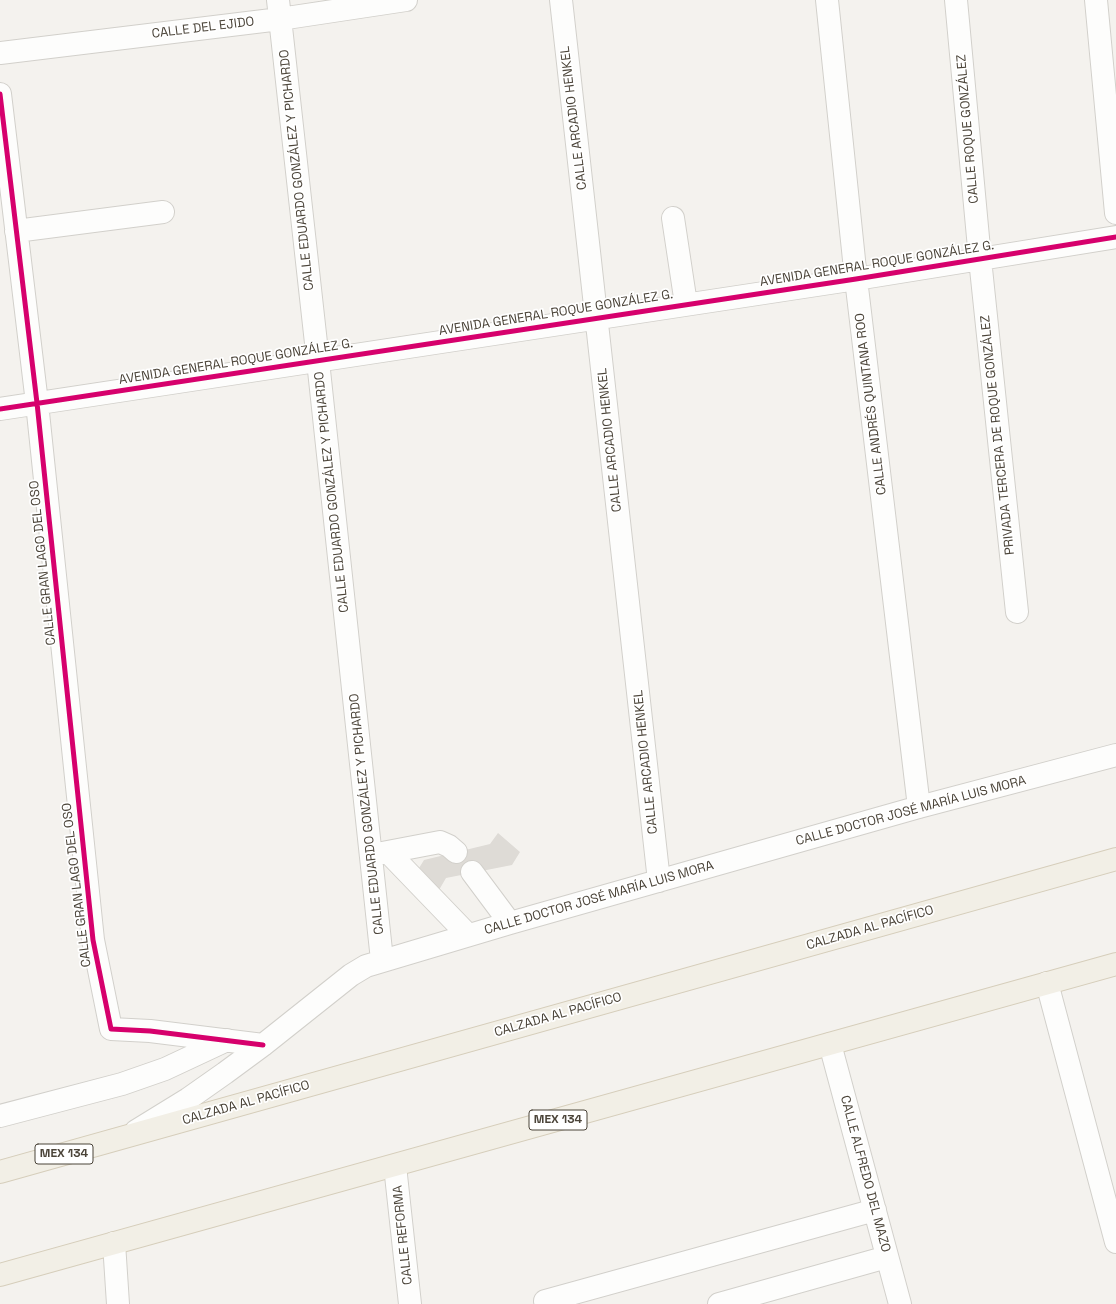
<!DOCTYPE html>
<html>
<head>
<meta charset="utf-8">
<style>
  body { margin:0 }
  canvas { display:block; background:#f4f2ee }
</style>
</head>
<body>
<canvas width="1116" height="1304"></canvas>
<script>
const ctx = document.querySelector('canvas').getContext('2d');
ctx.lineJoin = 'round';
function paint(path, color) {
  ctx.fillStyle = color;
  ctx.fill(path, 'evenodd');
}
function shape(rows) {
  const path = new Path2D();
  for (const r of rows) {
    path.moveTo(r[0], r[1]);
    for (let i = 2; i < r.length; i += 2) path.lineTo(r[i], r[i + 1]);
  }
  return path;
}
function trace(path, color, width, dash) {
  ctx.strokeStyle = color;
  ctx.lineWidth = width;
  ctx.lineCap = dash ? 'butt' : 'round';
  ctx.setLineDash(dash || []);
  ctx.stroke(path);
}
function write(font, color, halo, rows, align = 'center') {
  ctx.font = font + ' "Space Grotesk",sans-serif';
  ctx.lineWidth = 3.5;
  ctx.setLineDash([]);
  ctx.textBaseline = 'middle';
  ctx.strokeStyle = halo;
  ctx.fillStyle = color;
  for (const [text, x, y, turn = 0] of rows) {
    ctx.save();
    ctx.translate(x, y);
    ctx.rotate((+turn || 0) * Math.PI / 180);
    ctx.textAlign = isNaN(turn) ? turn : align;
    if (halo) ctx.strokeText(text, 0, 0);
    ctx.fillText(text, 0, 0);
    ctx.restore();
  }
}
const building = shape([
  [498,833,520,852,512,865,446,878,439,890,416,873,424,860,490,844]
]);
const minor = shape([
  [278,0,318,361,382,960],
  [561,0,659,881],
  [827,0,856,279,919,807],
  [956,0,980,259,1017,612],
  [1096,0,1116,213],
  [0,53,280,19,406,0],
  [0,94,37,403,93,940,111,1029,150,1031,263,1045],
  [673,218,686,304],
  [16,231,163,212],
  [0,409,856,279,1116,237],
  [388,852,468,935],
  [377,854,440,842,449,846,456,852],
  [472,872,510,923],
  [1047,983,1116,1242],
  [830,1044,900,1304],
  [0,1116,122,1084,165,1069,227,1040],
  [136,1131,188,1099,225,1073,263,1045,351,975,366,966,510,923,919,807,1116,755],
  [395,1166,410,1304],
  [114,1243,118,1304],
  [545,1301,875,1210],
  [719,1304,887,1257]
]);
const major = shape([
  [0,1172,1116,859],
  [0,1275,1116,964]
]);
const cycleway = shape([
  [0,94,37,403,93,940,111,1029,150,1031,263,1045],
  [0,409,856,279,1116,237]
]);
const shields = [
  [558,1120,58],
  [64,1154,58]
];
const shieldNames = [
  ["MEX 134",558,1120],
  ["MEX 134",64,1154]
];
const streetNames = [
  ["CALLE DEL EJIDO",203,28,-7],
  ["CALLE ARCADIO HENKEL",574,118,-97],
  ["CALLE ROQUE GONZÁLEZ",968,129,-95],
  ["CALLE EDUARDO GONZÁLEZ Y PICHARDO",297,170,-96],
  ["AVENIDA GENERAL ROQUE GONZÁLEZ G.",877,264,-9],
  ["AVENIDA GENERAL ROQUE GONZÁLEZ G.",556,313,-9],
  ["AVENIDA GENERAL ROQUE GONZÁLEZ G.",236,362,-9],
  ["CALLE ANDRÉS QUINTANA ROO",871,404,-97],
  ["PRIVADA TERCERA DE ROQUE GONZÁLEZ",998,435,-96],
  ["CALLE ARCADIO HENKEL",610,440,-96],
  ["CALLE EDUARDO GONZÁLEZ Y PICHARDO",332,492,-96],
  ["CALLE GRAN LAGO DEL OSO",43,563,-96],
  ["CALLE ARCADIO HENKEL",646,762,-96],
  ["CALLE DOCTOR JOSÉ MARÍA LUIS MORA",911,811,-15],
  ["CALLE EDUARDO GONZÁLEZ Y PICHARDO",367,814,-96],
  ["CALLE GRAN LAGO DEL OSO",77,885,-97],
  ["CALLE DOCTOR JOSÉ MARÍA LUIS MORA",599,898,-16],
  ["CALZADA AL PACÍFICO",870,928,-16],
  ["CALZADA AL PACÍFICO",558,1015,-16],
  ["CALZADA AL PACÍFICO",246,1103,-16],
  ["CALLE ALFREDO DEL MAZO",865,1174,75],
  ["CALLE REFORMA",403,1235,-96]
];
paint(building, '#dedbd6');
trace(minor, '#d2d0cb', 24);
trace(major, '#d6cebb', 24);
trace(minor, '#fdfdfc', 22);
trace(major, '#f2efe6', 22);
trace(cycleway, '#d6006c', 5);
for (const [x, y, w] of shields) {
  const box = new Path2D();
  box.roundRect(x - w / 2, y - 10, w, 20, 3);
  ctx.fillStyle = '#fff';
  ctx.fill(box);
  trace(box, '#4b4439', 1);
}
write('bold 12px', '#4b4439', null, shieldNames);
write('13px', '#4b4439', '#fff', streetNames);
</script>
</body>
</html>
